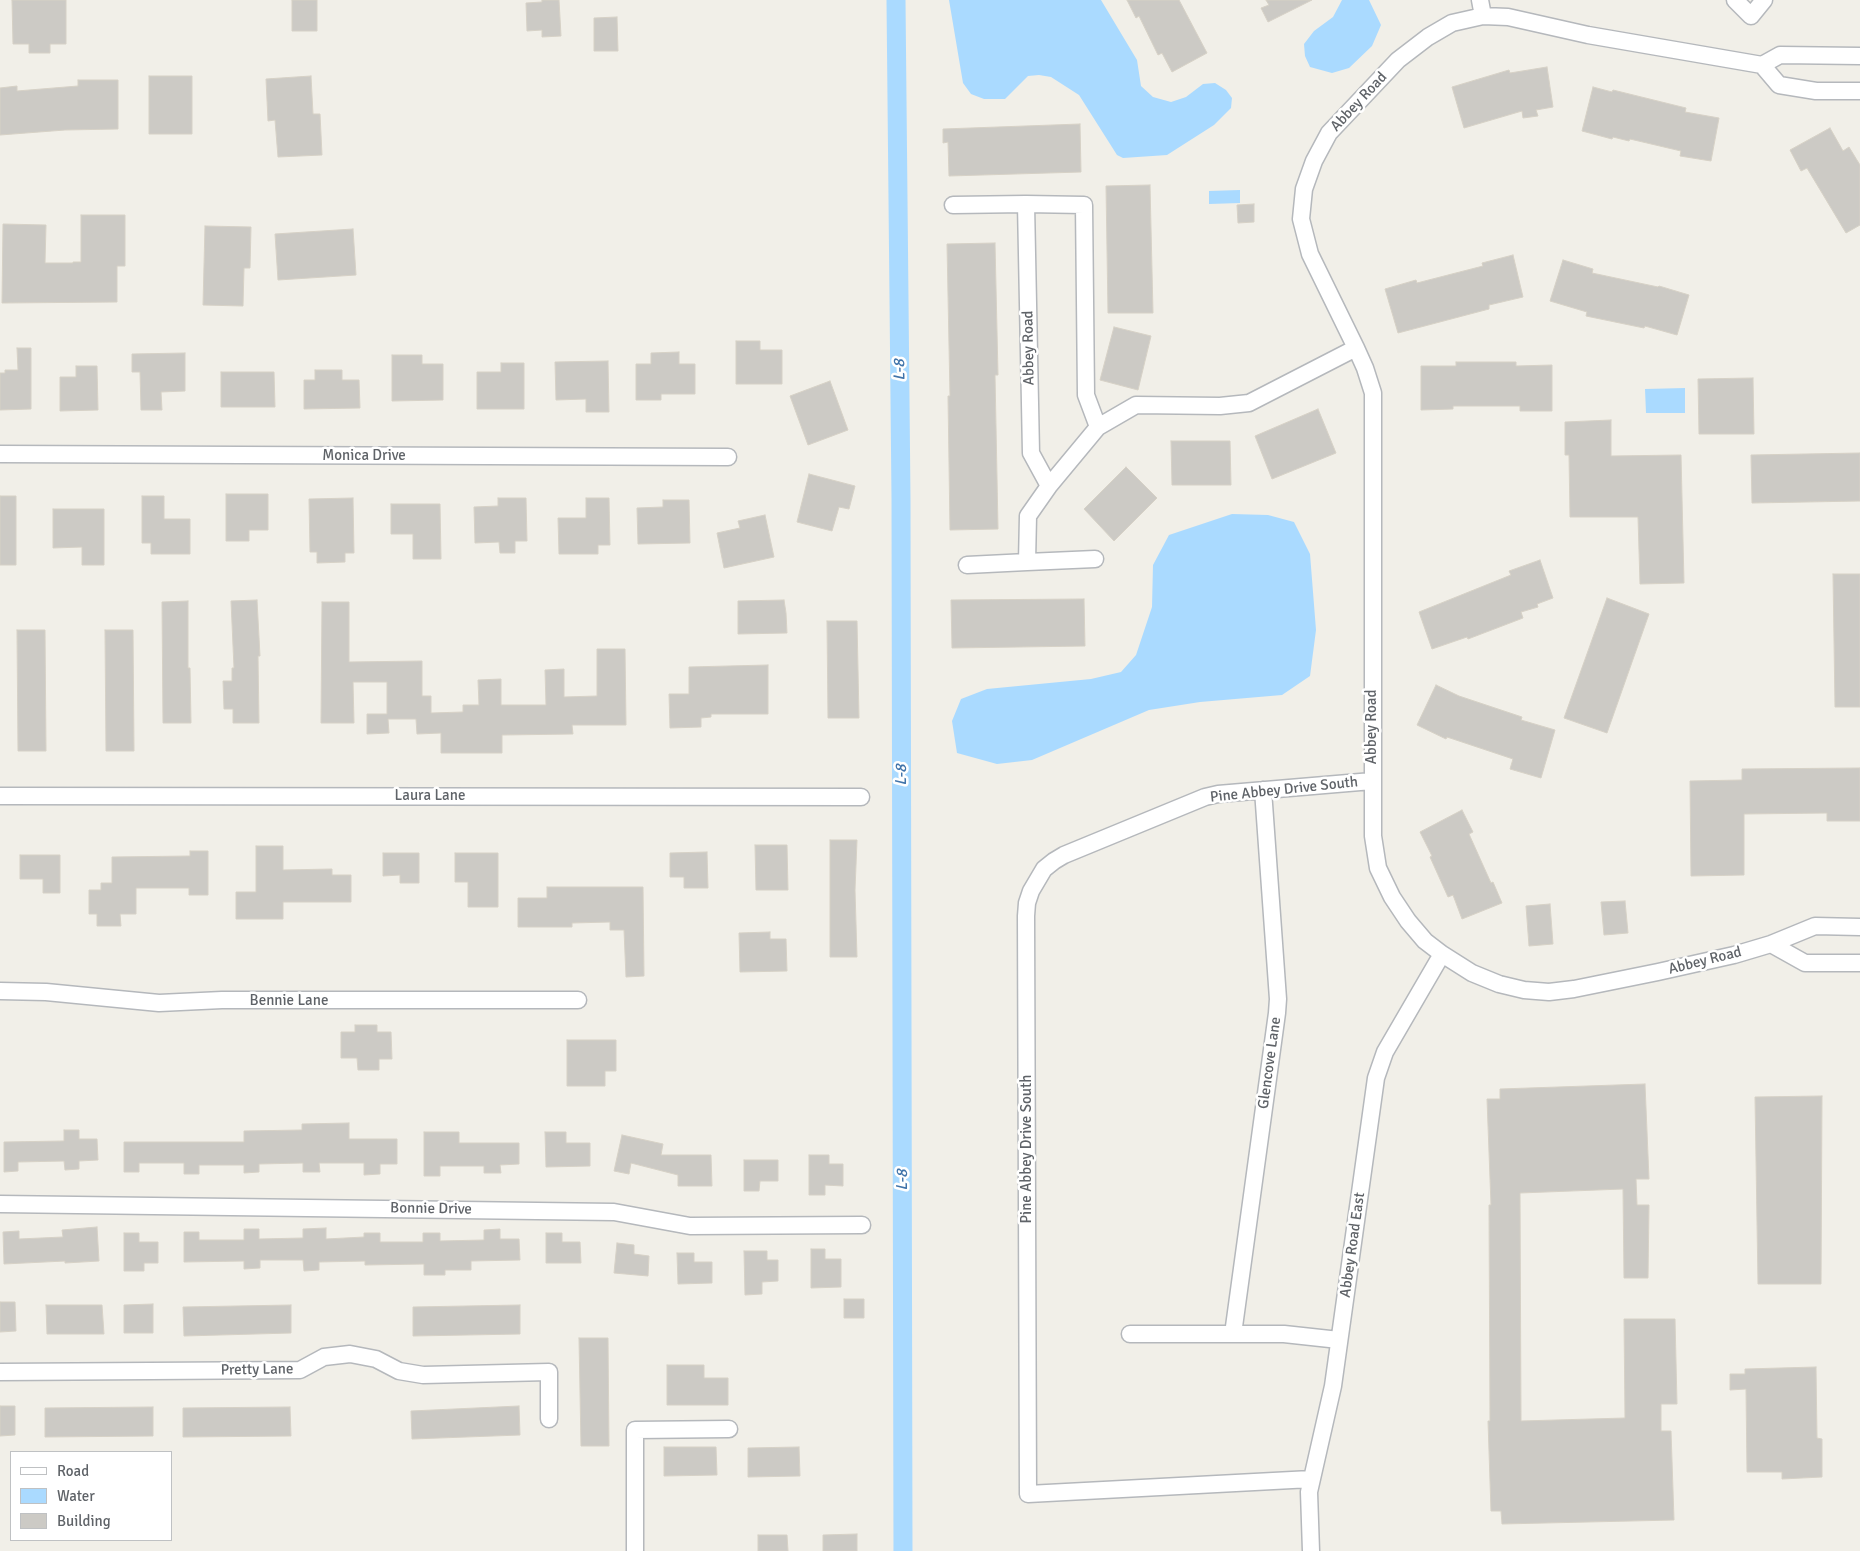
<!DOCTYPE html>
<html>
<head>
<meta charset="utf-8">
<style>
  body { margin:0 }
  #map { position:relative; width:1860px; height:1551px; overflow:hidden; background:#f1efe8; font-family:Signika,sans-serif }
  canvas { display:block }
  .legend { position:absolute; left:10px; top:1451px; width:162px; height:90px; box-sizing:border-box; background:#fff; border:1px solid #bfc1c3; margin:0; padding:6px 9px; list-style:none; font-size:15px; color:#5f6368 }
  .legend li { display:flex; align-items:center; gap:10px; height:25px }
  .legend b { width:25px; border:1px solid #bfc1c3 }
</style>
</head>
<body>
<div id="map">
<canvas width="1860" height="1551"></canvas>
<ul class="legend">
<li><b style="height:6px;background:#fff"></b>Road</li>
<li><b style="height:14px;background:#aadaff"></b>Water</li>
<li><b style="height:14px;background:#cccac5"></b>Building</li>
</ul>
</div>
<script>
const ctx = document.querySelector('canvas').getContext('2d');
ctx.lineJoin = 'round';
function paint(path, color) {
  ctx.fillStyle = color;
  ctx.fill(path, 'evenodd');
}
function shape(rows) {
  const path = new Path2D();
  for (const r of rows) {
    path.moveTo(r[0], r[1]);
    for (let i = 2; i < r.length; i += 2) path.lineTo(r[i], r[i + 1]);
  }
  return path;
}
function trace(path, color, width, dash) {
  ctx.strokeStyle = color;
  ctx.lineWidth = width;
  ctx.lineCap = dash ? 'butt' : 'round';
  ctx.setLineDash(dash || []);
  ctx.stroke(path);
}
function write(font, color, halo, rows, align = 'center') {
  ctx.font = font + ' Signika,sans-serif';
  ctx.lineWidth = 5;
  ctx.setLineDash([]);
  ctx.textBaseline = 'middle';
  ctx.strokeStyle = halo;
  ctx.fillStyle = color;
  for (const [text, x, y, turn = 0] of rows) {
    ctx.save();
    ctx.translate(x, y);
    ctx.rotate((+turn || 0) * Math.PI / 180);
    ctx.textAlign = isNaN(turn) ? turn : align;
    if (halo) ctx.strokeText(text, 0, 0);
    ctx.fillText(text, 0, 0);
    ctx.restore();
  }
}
const water = shape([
  [949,0,1101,0,1137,60,1141,86,1153,97,1171,102,1186,97,1203,84,1215,83,1226,90,1232,98,1231,108,1214,125,1167,155,1123,158,1117,155,1079,95,1051,77,1039,75,1028,76,1005,99,984,99,971,94,963,83],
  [1342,0,1369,0,1381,25,1372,46,1349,68,1332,73,1310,67,1305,56,1304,44,1314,31,1333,17],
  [1240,190,1240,203,1209,204,1209,191],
  [1685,388,1685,413,1646,413,1645,389],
  [1232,514,1268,515,1294,522,1310,554,1316,630,1310,676,1282,695,1200,702,1149,710,1032,760,997,764,957,753,952,721,961,699,987,689,1091,679,1121,672,1136,655,1152,607,1153,565,1169,535]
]);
const canal = shape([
  [896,0,901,498,903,1551]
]);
const building = shape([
  [12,0,66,0,66,44,50,44,50,53,29,53,29,44,13,44,12,0],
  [292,0,317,0,317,31,292,31,292,0],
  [542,0,559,0,561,36,542,37,542,30,527,31,526,3,542,2,542,0],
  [1127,0,1179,0,1207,53,1172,72,1162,53,1158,55,1139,16,1136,18,1127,0],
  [1266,0,1312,0,1268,22,1261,8,1269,5,1266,0],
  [617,17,618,51,594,51,594,18,617,17],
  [1547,67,1553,107,1536,110,1538,116,1523,118,1522,111,1464,128,1452,87,1509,70,1510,73,1547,67],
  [149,76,192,76,192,134,149,134,149,76],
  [311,76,313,114,320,114,322,155,278,157,275,120,268,121,266,79,311,76],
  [78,80,118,80,118,129,65,130,0,135,0,88,17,86,17,91,78,86,78,80],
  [1593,87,1612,92,1613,90,1686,108,1685,112,1719,118,1711,161,1680,156,1681,151,1630,139,1629,141,1613,137,1612,139,1582,131,1593,87],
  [1080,124,1081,172,949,176,948,142,943,143,943,129,1080,124],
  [1830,128,1843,151,1849,147,1860,165,1860,225,1846,233,1807,168,1801,171,1790,150,1830,128],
  [1150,185,1153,313,1108,313,1106,186,1150,185],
  [1254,204,1254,222,1238,223,1237,205,1254,204],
  [81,215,125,215,125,266,117,266,117,302,2,303,3,224,46,225,45,263,73,263,73,262,81,262,81,215],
  [205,226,251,227,250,268,244,268,243,306,203,305,205,226],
  [353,229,356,275,278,280,275,234,353,229],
  [995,243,998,375,995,375,998,529,950,530,948,396,950,396,947,244,995,243],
  [1513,255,1523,297,1489,305,1489,309,1398,333,1385,289,1416,280,1417,283,1483,266,1482,263,1513,255],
  [1563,260,1593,269,1592,273,1658,287,1659,286,1689,295,1677,335,1645,326,1644,328,1586,316,1587,312,1550,301,1563,260],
  [1114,327,1151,336,1138,390,1100,380,1114,327],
  [736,341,760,341,760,350,782,350,782,384,736,384,736,341],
  [17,348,31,348,31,409,0,410,0,373,5,373,5,370,18,370,17,348],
  [679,352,679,364,695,364,695,394,661,394,661,400,636,400,636,364,651,364,651,353,679,352],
  [185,353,185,391,161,392,162,410,141,410,140,372,132,372,132,354,185,353],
  [392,355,422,355,422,364,443,364,443,400,392,401,392,355],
  [608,361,609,412,586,412,586,399,556,400,555,362,608,361],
  [1456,362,1516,362,1516,366,1552,365,1552,411,1520,411,1520,406,1453,406,1453,409,1421,410,1421,366,1456,366,1456,362],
  [501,363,524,363,524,409,477,409,477,372,501,372,501,363],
  [76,366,97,366,98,410,60,411,60,377,76,377,76,366],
  [315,370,342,370,342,380,359,380,360,408,304,409,304,380,315,380,315,370],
  [221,372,274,372,275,407,221,407,221,372],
  [1753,378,1754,434,1699,434,1698,379,1753,378],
  [830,381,848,430,808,445,790,396,830,381],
  [1318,409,1336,453,1272,479,1255,436,1318,409],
  [1611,420,1611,456,1681,455,1684,583,1640,584,1638,517,1570,517,1569,455,1565,455,1565,422,1611,420],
  [1171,441,1230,441,1231,485,1172,485,1171,441],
  [1860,453,1860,501,1752,503,1751,455,1860,453],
  [1126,467,1157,498,1114,541,1084,509,1126,467],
  [809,474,855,486,849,509,839,507,832,531,797,522,809,474],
  [226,494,268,494,268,530,249,530,249,541,226,541,226,494],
  [0,496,16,496,16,565,0,565,0,496],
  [142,496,164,496,164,519,190,519,190,554,151,554,151,543,142,543,142,496],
  [353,498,354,553,345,553,345,562,317,563,317,552,310,552,309,499,353,498],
  [498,498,526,498,527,541,515,541,515,553,500,553,499,542,475,543,474,507,498,506,498,498],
  [586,498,609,498,610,545,598,545,598,554,559,554,558,518,586,518,586,498],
  [663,500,689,500,690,543,638,544,637,508,663,507,663,500],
  [391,504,440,504,441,559,413,559,413,534,391,534,391,504],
  [53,509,104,509,104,565,82,565,82,547,53,548,53,509],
  [765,515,774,557,724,568,717,533,740,528,738,521,765,515],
  [1540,560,1553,598,1537,604,1538,607,1521,612,1523,618,1468,639,1467,637,1432,649,1419,612,1511,575,1509,571,1540,560],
  [1833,574,1860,574,1860,707,1835,707,1833,574],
  [1607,598,1649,614,1607,733,1564,718,1607,598],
  [1084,599,1085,646,952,648,951,600,1084,599],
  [257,600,260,656,258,656,259,723,233,723,233,709,224,709,223,681,232,681,232,668,234,668,231,601,257,600],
  [784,600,786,613,787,633,738,634,738,601,784,600],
  [188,601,188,668,190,668,191,723,163,723,162,602,188,601],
  [322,602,349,602,349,662,422,661,422,696,431,696,431,713,463,712,463,705,479,705,478,680,501,679,501,705,546,705,545,670,564,669,564,697,597,696,597,649,625,649,626,725,572,725,573,734,502,735,502,753,441,753,441,733,417,734,416,719,388,719,389,733,367,734,367,714,387,714,387,682,353,682,354,723,321,723,322,602],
  [827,621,857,621,859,718,828,718,827,621],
  [17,630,45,630,46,751,18,751,17,630],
  [105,630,133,630,134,751,106,751,105,630],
  [768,665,768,714,711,714,711,717,701,718,701,727,670,728,669,694,689,694,689,667,768,665],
  [1436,685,1459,696,1522,717,1521,720,1555,730,1541,778,1510,769,1513,759,1447,737,1446,739,1417,725,1436,685],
  [1860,768,1860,821,1827,821,1827,813,1744,814,1744,875,1691,876,1690,781,1742,780,1742,769,1860,768],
  [1462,810,1473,832,1469,834,1491,883,1493,882,1502,903,1462,919,1453,895,1448,897,1430,857,1432,856,1420,832,1462,810],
  [830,840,857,840,855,890,857,957,830,957,830,840],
  [755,845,787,845,788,890,756,890,755,845],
  [256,846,283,846,283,870,332,869,332,875,351,875,351,902,283,902,283,919,236,919,236,892,256,892,256,846],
  [190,851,208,851,208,895,189,895,189,888,136,888,136,914,120,914,121,926,97,926,97,914,89,914,89,890,101,890,101,883,112,883,112,857,190,856,190,851],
  [707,852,708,888,684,888,684,877,670,877,670,853,707,852],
  [383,853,419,853,419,883,400,883,400,875,383,876,383,853],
  [455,853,498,853,498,907,468,907,468,882,455,882,455,853],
  [20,855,60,855,60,893,43,893,43,879,20,879,20,855],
  [547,887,643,887,644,976,626,977,624,930,610,930,610,922,572,923,572,927,518,927,518,898,547,898,547,887],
  [1625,901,1628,933,1604,935,1601,902,1625,901],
  [1550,904,1553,944,1529,946,1526,906,1550,904],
  [770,932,770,939,786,939,787,971,740,972,739,933,770,932],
  [355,1025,377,1025,377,1032,391,1032,392,1059,379,1059,379,1070,358,1070,357,1058,341,1058,341,1032,355,1032,355,1025],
  [567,1040,616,1040,616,1071,605,1071,605,1086,567,1086,567,1040],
  [1645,1084,1649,1179,1636,1179,1637,1205,1649,1205,1648,1278,1624,1278,1623,1189,1520,1193,1521,1421,1625,1418,1624,1319,1675,1319,1677,1404,1661,1404,1661,1431,1671,1431,1674,1520,1502,1524,1501,1511,1491,1511,1488,1421,1490,1421,1489,1205,1491,1205,1487,1099,1500,1099,1500,1089,1645,1084],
  [1822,1096,1821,1284,1758,1284,1755,1097,1822,1096],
  [349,1123,349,1139,397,1139,397,1164,380,1164,380,1174,364,1175,364,1163,319,1163,320,1172,303,1172,303,1163,259,1164,259,1172,244,1173,244,1165,199,1165,199,1174,184,1174,184,1163,139,1163,139,1172,124,1172,124,1142,244,1142,244,1131,302,1130,302,1124,349,1123],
  [64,1130,79,1130,79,1139,97,1139,98,1160,79,1161,79,1169,65,1170,64,1161,18,1162,18,1171,4,1172,4,1142,64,1141,64,1130],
  [424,1132,459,1132,459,1143,519,1143,519,1164,500,1165,501,1173,484,1173,484,1166,440,1166,440,1176,424,1176,424,1132],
  [545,1132,566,1132,566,1143,590,1143,590,1166,546,1167,545,1132],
  [622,1135,663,1144,661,1155,711,1155,712,1186,678,1186,678,1175,631,1163,629,1174,614,1171,622,1135],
  [809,1155,829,1155,829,1164,843,1164,843,1186,825,1185,825,1195,809,1195,809,1155],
  [744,1160,778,1160,778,1181,760,1181,759,1191,744,1191,744,1160],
  [97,1227,99,1261,65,1263,65,1261,4,1264,3,1232,19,1231,19,1239,63,1237,62,1230,97,1227],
  [326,1228,326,1239,364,1237,364,1233,380,1233,380,1242,423,1242,423,1233,440,1233,440,1241,484,1240,484,1230,500,1229,500,1239,519,1239,520,1260,471,1261,471,1270,445,1270,445,1275,424,1275,424,1264,365,1265,365,1261,319,1262,319,1270,304,1271,303,1260,260,1260,260,1268,244,1269,244,1261,184,1262,184,1232,199,1232,199,1240,244,1240,244,1229,259,1229,259,1239,303,1238,303,1229,326,1228],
  [124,1233,139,1233,139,1242,158,1242,158,1263,144,1263,144,1271,124,1271,124,1233],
  [546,1233,562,1233,562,1242,580,1242,581,1263,546,1263,546,1233],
  [617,1243,634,1245,634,1254,649,1256,648,1276,614,1273,617,1243],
  [811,1249,825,1249,825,1259,841,1259,841,1287,811,1288,811,1249],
  [744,1251,767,1251,767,1260,778,1260,778,1281,762,1282,762,1294,745,1295,744,1251],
  [677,1253,694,1253,694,1262,712,1262,712,1283,678,1284,677,1253],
  [844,1299,864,1299,864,1318,844,1318,844,1299],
  [0,1302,15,1302,16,1331,0,1332,0,1302],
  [153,1304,153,1333,124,1333,124,1305,153,1304],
  [46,1305,102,1305,104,1334,47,1334,46,1305],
  [291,1305,291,1333,184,1336,183,1307,291,1305],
  [520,1305,520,1334,413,1336,413,1307,520,1305],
  [579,1338,608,1338,609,1446,581,1446,579,1338],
  [667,1365,704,1365,704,1378,728,1378,728,1405,667,1405,667,1365],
  [1816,1367,1817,1438,1822,1439,1822,1477,1782,1479,1782,1472,1747,1472,1746,1389,1730,1390,1730,1374,1745,1374,1745,1369,1816,1367],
  [0,1406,15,1406,15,1435,0,1436,0,1406],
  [519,1406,520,1435,412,1439,411,1411,519,1406],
  [153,1407,153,1436,45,1437,45,1408,153,1407],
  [290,1407,291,1436,183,1437,183,1408,290,1407],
  [664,1447,716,1447,717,1475,664,1476,664,1447],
  [799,1447,800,1476,748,1477,748,1448,799,1447],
  [857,1534,857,1551,823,1551,823,1535,857,1534],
  [758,1535,787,1535,788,1551,758,1551,758,1535]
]);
const street = shape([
  [1480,0,1483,16],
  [1735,0,1751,16,1764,0],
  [1860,56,1780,55,1762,65,1588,35,1508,17,1483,16,1452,23,1428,37,1398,60,1329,133,1314,161,1304,189,1301,219,1310,254,1356,348,1365,368,1373,393,1373,836,1378,868,1392,897,1408,921,1425,941,1442,954,1472,973,1499,984,1524,990,1549,992,1574,989,1658,972,1734,955,1771,944,1815,926,1860,927],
  [1762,65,1779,85,1816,91,1860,91],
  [953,205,1026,204],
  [1098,427,1086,395,1084,205,1026,204,1031,453,1049,486,1098,427,1136,405,1220,406,1249,403,1356,348],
  [0,454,728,457],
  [1027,562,1095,559],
  [967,565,1027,562,1028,516,1049,486],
  [0,796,861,797],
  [1771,944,1805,963,1860,963],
  [0,991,46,992,159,1003,222,1000,578,1000],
  [0,1204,614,1212,690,1226,862,1225],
  [1130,1334,1284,1334,1339,1340],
  [1233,1334,1277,1013,1278,999,1263,790],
  [0,1372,300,1370,324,1357,350,1354,376,1359,399,1371,423,1375,549,1372,549,1419],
  [1311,1479,1028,1494,1026,916,1027,903,1031,891,1044,869,1054,861,1064,855,1205,797,1218,794,1372,781],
  [635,1551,635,1430,729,1429],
  [1311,1551,1309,1492,1333,1386,1376,1078,1385,1052,1442,954]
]);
const streetNames = [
  ["Abbey Road",1359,102,-47],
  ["Abbey Road",1029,348,-91],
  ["Monica Drive",364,456],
  ["Abbey Road",1372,727,-90],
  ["Pine Abbey Drive South",1284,790,-6],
  ["Laura Lane",430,796],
  ["Abbey Road",1705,961,-14],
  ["Bennie Lane",289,1001],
  ["Glencove Lane",1270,1063,-82],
  ["Pine Abbey Drive South",1027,1149,-90],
  ["Bonnie Drive",431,1209,1],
  ["Abbey Road East",1353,1245,-82],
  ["Pretty Lane",257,1370,-1]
];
const waterNames = [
  ["L-8",900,370,-91],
  ["L-8",902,775,-90],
  ["L-8",903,1180,-90]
];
paint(water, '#aadaff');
trace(canal, '#aadaff', 19);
paint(building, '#cccac5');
trace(building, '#d6d1c6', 1);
trace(street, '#b5b8bc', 19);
trace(street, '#fff', 16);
write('15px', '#5f6368', '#fff', streetNames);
write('italic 16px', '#4174aa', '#fff', waterNames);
</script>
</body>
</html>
